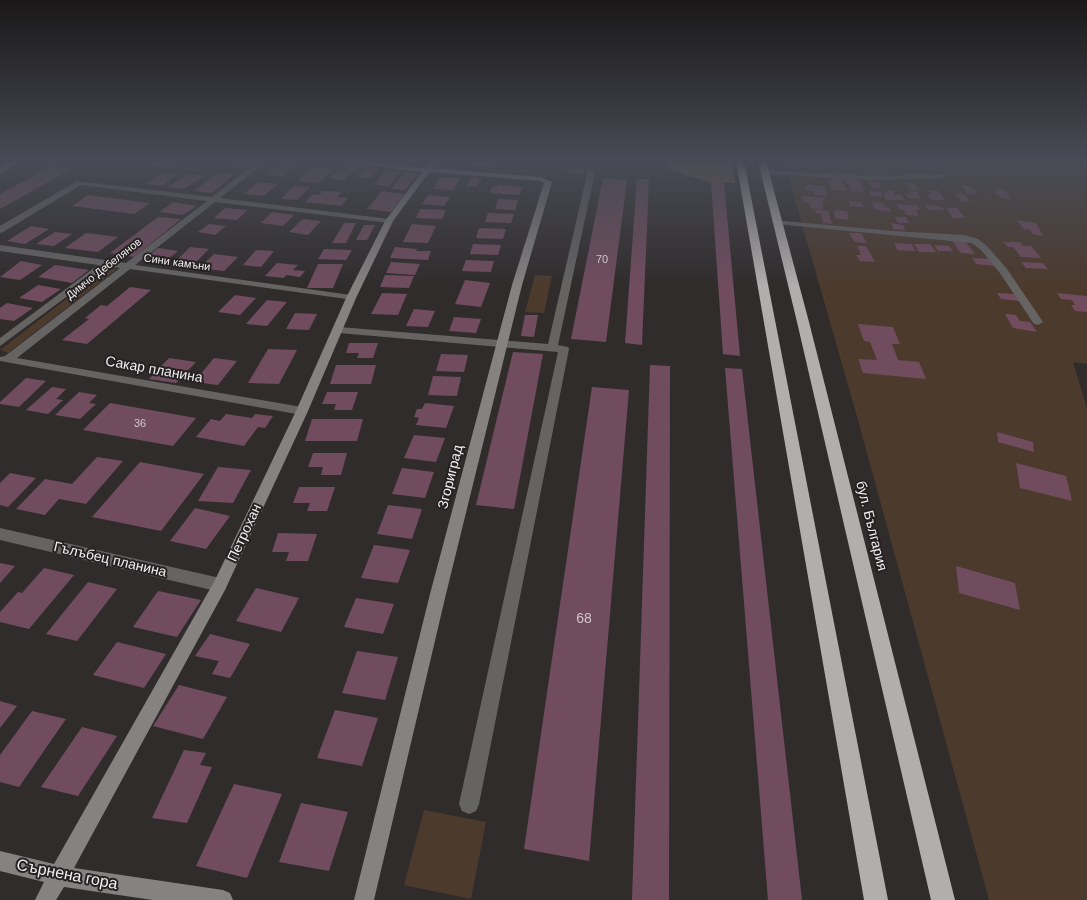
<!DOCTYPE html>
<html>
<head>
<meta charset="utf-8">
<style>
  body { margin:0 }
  canvas { display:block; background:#302c2c }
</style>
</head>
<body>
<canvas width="1087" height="900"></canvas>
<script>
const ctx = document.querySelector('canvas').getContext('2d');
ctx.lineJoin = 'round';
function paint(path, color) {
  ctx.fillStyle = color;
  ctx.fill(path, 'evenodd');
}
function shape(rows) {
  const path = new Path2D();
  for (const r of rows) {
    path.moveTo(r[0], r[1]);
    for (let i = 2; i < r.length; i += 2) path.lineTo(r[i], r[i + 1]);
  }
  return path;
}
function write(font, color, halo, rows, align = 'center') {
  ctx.font = font + ' Helvetica,sans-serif';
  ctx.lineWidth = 4;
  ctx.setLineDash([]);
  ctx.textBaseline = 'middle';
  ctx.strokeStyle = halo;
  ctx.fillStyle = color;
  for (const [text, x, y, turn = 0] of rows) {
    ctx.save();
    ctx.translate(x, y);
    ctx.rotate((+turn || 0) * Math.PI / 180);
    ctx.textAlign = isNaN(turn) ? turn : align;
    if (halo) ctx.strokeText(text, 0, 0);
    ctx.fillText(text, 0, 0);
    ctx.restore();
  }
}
const green = shape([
  [784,161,1087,161,1087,364,1073,362,1087,409,1087,900,989,900,858,420],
  [108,267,117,269,8,353,0,350],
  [535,275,552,276,544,313,525,312],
  [424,810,486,822,471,899,404,885]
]);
const forest = shape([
  [665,161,731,161,735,183,711,182,688,176,672,170]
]);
const building = shape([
  [133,161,177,161,169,167],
  [234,161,253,161,247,166,230,164],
  [283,161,300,161,284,176,268,175],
  [475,161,500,161,497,168,472,166],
  [346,164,360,166,344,180,329,178],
  [934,165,940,171,930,172,924,166],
  [52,166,71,169,0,209,0,194],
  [313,167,333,169,319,183,298,181],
  [367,167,379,168,370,178,358,177],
  [568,168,585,169,583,174,566,172],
  [387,170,401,171,389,186,374,185],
  [405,172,418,173,405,190,391,189],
  [161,173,177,174,162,186,146,184],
  [217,173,235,174,212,193,194,191],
  [188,174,204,176,184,189,168,187],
  [440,177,460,178,454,190,433,189],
  [471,177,482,178,476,187,466,186],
  [603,178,627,180,606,342,571,339],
  [830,178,843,178,845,181,842,181,847,191,832,190,827,180,832,181],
  [845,178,858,179,864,192,851,191],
  [637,179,649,179,642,345,625,343],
  [869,181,878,181,882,188,872,188],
  [258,182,278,184,264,196,244,194],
  [711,182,724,182,740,356,723,354],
  [905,182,913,182,919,191,911,190],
  [497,185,522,187,520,195,490,193,492,187,497,187],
  [805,185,825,186,827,196,815,195,814,191,806,190],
  [961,185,971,186,978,194,968,194],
  [294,186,310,187,297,200,281,199],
  [994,188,1004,189,1011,199,1002,198,999,195,996,194],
  [888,190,894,191,895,195,902,195,904,200,886,200,883,192,888,192],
  [928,190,937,190,945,200,931,200,927,195,932,195],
  [323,191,342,192,337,197,348,198,341,206,305,202,313,194,319,195],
  [382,191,405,194,391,212,367,209],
  [869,191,881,192,883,197,871,196],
  [908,191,917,192,922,199,908,198,905,194,911,194],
  [955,193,964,194,970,202,961,201],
  [88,195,150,203,134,214,72,206],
  [428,195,450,197,444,206,422,204],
  [803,196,824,198,825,202,822,201,824,209,811,208,810,203,804,202],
  [498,199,518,200,515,210,495,209],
  [849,201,861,202,864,207,850,206],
  [174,202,197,206,183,215,159,212],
  [872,202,883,203,885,207,889,208,891,212,874,209],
  [896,204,917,205,920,210,916,210,919,216,907,215,904,210,899,209],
  [925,205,940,206,944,210,928,210],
  [225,208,248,210,237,220,214,218],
  [946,208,957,208,965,218,953,218],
  [420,209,446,210,442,219,416,218],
  [815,209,828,211,832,224,823,223,821,214,816,213],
  [834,210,847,211,849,220,835,218],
  [272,212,294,215,283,226,261,223],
  [488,213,514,214,511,223,485,222],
  [158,217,181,219,134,257,110,253],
  [895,217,906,217,909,223,898,223],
  [303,219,321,221,308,235,289,232],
  [1016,220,1036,223,1043,236,1032,234,1030,230,1024,229],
  [344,223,356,223,346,243,332,243],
  [891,223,903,225,905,230,893,229],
  [209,224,226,226,215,235,198,232],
  [412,224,436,226,428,243,403,242],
  [364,225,375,225,367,240,356,240],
  [31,226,49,229,25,244,7,241],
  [479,228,506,229,503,239,476,238],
  [55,232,72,234,54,246,36,244],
  [86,233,118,237,98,252,65,248],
  [849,233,861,233,867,243,855,242],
  [952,241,965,241,975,254,961,253],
  [1003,242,1020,242,1023,246,1031,246,1041,258,1021,257,1013,247,1008,247],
  [894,243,912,244,915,251,897,250],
  [473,244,501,245,498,255,470,254],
  [914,244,930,244,936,252,919,252],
  [934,245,949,246,953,251,938,251],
  [857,246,866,246,875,262,860,261,856,255,861,255],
  [190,247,209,249,191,267,172,265],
  [395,247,417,249,416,251,431,251,428,260,390,258],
  [158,248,178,251,163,263,143,260],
  [324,249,352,250,346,260,318,259],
  [256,250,274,251,261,267,243,265],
  [214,254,238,257,224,271,199,268],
  [972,258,992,259,996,266,976,264],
  [466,260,494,261,491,272,462,271],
  [21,261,42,265,20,280,0,277],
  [391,262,420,264,415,275,386,273],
  [1021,262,1043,263,1048,269,1026,268],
  [277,263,298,265,293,270,305,271,300,277,286,275,284,278,265,276],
  [318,264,343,264,333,288,307,288],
  [55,265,89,270,72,283,38,277],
  [385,275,414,276,409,288,380,287],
  [465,280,490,283,481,307,455,304],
  [38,285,61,289,42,302,19,298],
  [130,287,151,290,87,344,62,340,89,319,85,318,101,305,107,306],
  [382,293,407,294,398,315,371,314],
  [997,293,1014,294,1019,301,1001,299],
  [1057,293,1087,296,1087,312,1075,311,1071,305,1075,305,1072,300,1061,299],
  [235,295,256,298,240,315,218,312],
  [267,300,287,302,267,326,246,324],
  [7,303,33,308,14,321,0,319,0,308],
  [414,309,435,311,428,327,406,326],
  [295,313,317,314,309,330,286,329],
  [1005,314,1016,315,1020,321,1030,322,1037,332,1013,328],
  [525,315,538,315,534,337,521,336],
  [454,317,481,319,476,333,449,331],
  [858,324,893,327,900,344,892,344,898,360,919,362,926,379,863,373,858,359,877,360,870,342,864,341],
  [349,343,378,343,373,358,357,358,359,353,346,353],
  [268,349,297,350,279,384,248,383],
  [513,352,543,354,514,509,476,505],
  [441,354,468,355,464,372,436,371],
  [169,358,196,362,176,383,149,379],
  [214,358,237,361,218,385,194,382],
  [336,365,376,365,371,384,330,384],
  [650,365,670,366,669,900,632,900],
  [725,368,742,369,802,900,768,900],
  [433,376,461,377,457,396,428,395],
  [26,378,46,381,19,407,0,404,0,402],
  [52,387,66,389,56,399,63,400,48,414,26,410],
  [592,387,629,390,589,861,524,849],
  [79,392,97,395,89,403,96,404,80,419,55,415],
  [327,392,358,392,352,410,334,410,336,404,322,404],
  [110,403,196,418,173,446,83,430],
  [425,403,454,406,446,428,416,425,419,418,414,417,417,409,422,409],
  [226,414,252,418,255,414,273,416,265,428,258,427,244,446,196,437,211,419,220,421],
  [312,419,363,419,357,441,305,441],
  [997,432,1033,442,1034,452,998,442],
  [414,435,445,438,436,462,404,458],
  [313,453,347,453,341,475,321,475,323,467,308,467],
  [97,457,123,461,86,504,59,499,45,515,16,509,45,479,72,484],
  [140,462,204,474,161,531,92,517],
  [1016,463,1066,476,1072,501,1020,488],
  [218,467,251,470,233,503,198,501],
  [402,468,434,472,425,498,392,494],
  [10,473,36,478,8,507,0,505,0,483],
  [299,487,335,487,327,511,307,511,310,503,293,503],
  [388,505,422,509,412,539,377,534],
  [195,508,230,516,206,549,170,541],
  [278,533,317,534,308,561,286,561,289,552,272,552],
  [374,545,410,550,398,583,361,578],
  [0,563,15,566,0,583],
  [956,566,1015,583,1020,610,959,593],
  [44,568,74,575,29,629,0,622,0,612,18,592,22,593],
  [88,582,117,589,77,641,46,634],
  [256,588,299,598,281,632,236,621],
  [158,591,201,600,177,637,133,627],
  [356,598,394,604,383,634,344,627],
  [210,634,250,644,230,678,212,674,219,661,195,656],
  [117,642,166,654,144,688,93,675],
  [357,651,398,657,385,700,342,693],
  [179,685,227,697,203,739,153,726],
  [0,701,17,706,0,728],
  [335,710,378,718,362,766,317,758],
  [32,711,66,719,19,787,0,782,0,755],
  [82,727,117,736,78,796,41,787],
  [184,750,206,753,200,765,212,767,187,823,152,818],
  [234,784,282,794,247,878,196,866],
  [301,803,348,812,329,871,279,862]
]);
const street = shape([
  [258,161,267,161,220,198,389,219,393,221,389,223,215,202,135,265,351,295,356,298,354,300,130,269,17,358,302,407,308,411,306,414,302,415,0,361,0,357,5,356,120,268,108,266,0,346,0,338,98,265,0,251,0,245,126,263,207,201,81,185,3,232,0,233,0,226,77,181,212,197,258,161],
  [588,170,595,172,558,345,568,347,569,349,479,804,476,811,469,814,462,811,459,804,558,352,339,333,334,330,339,327,548,344,588,170],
  [761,170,873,176,942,174,946,176,942,178,873,180,764,174,760,172,761,170],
  [773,220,893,231,964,235,978,239,987,246,1007,269,1043,322,1038,325,1034,324,1000,273,981,250,972,243,776,224,772,222,773,220],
  [0,528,220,578,225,580,227,585,225,590,220,592,0,540,0,528]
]);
const secondary = shape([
  [13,161,23,161,0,173,0,168,13,161],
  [347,161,370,161,425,168,430,161,438,161,432,168,541,177,552,182,522,285,446,594,374,900,354,900,430,594,512,285,544,183,540,181,429,172,393,221,356,298,308,411,225,590,74,868,223,890,230,893,233,900,153,900,64,887,56,900,35,900,44,882,0,871,0,851,54,864,215,580,296,411,346,298,385,221,422,172,351,163,347,161]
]);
const highway = shape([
  [736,161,744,161,888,900,864,900,736,161],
  [758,161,766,161,809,322,955,900,931,900,797,322,758,161]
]);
const numberNames = [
  ["70",602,260],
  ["36",140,424]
];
const farStreetnames = [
  ["Сини камъни",177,263,8],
  ["Димчо Дебелянов",104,269,-38]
];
const streetNames = [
  ["Сакар планина",154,370,10],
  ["Згориград",451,477,-76],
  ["бул. България",871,526,76],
  ["Петрохан",245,533,-65],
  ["Гълъбец планина",110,560,13]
];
const nearNumbernames = [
  ["68",584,619]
];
const nearStreetnames = [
  ["Сърнена гора",67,875,11]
];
paint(green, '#4c3a2d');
paint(forest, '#7a5b42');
paint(building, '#704c5e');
paint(street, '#656463');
paint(secondary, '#858281');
paint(highway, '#b2aead');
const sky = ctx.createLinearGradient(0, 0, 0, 287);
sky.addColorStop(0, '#1a1818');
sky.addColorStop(0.56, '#484b56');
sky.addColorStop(1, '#484b5600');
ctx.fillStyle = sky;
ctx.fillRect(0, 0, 1087, 287);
write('11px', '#d0c6ca', null, numberNames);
write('11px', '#f0eeee', '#262223', farStreetnames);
write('14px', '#f0eeee', '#262223', streetNames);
write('14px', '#d0c6ca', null, nearNumbernames);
write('16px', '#f0eeee', '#262223', nearStreetnames);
</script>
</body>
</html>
